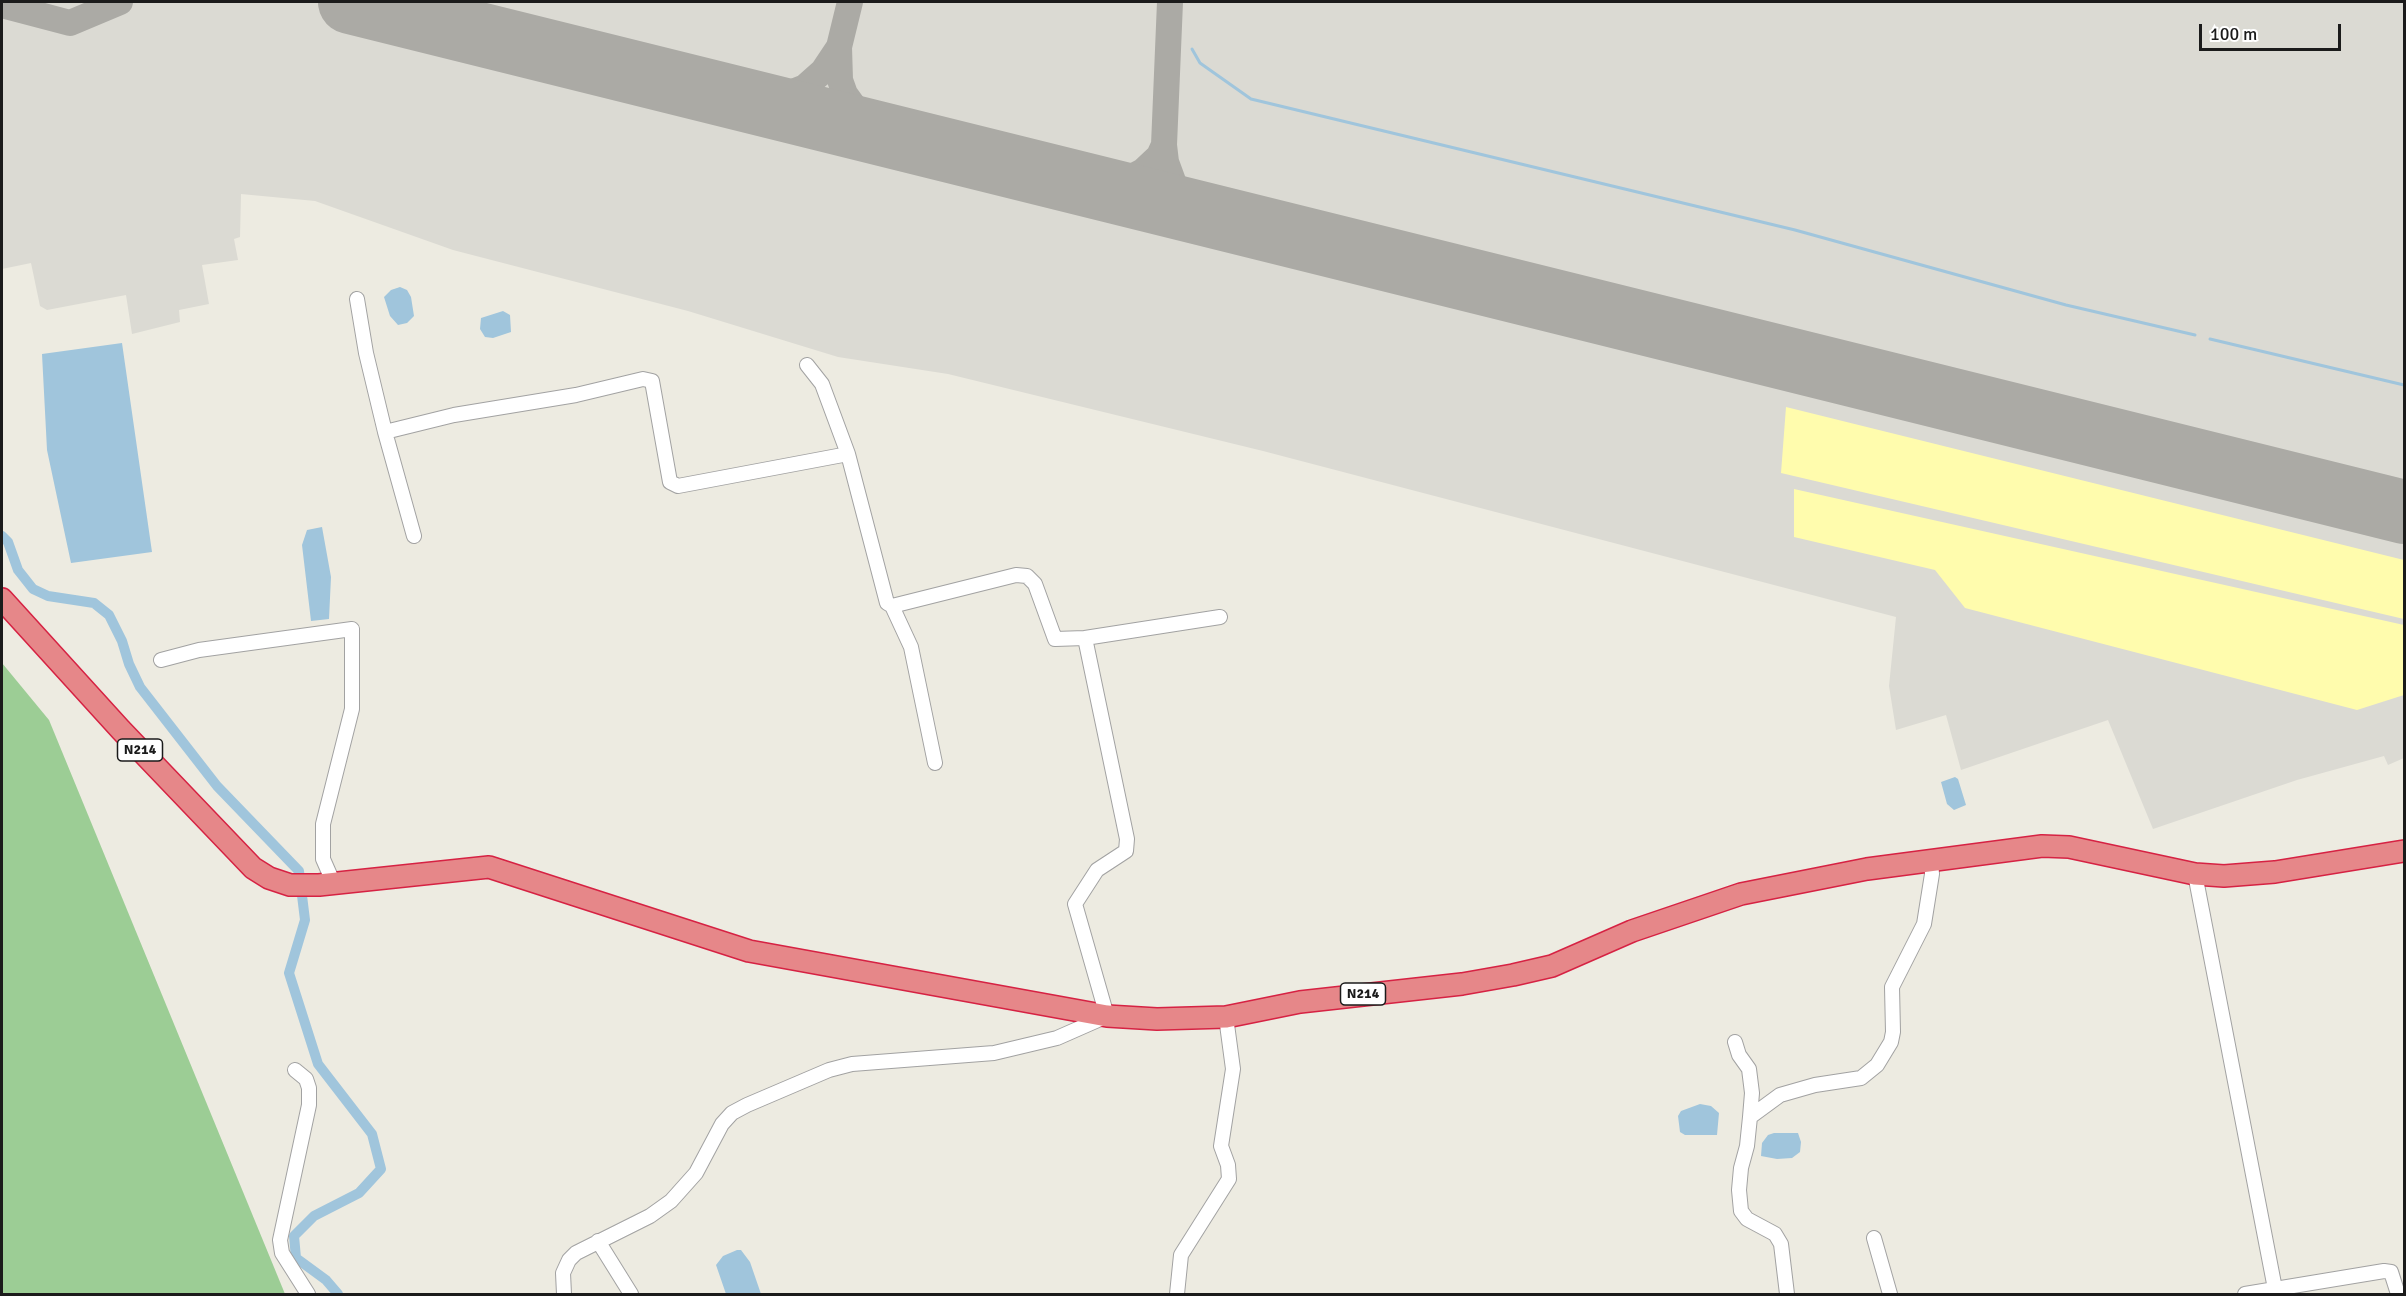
<!DOCTYPE html>
<html>
<head>
<meta charset="utf-8">
<style>
  body { margin:0 }
  #map { position:relative; width:2406px; height:1296px; overflow:hidden; background:#edebe1; font-family:Signika,sans-serif }
  canvas { display:block }
  .frame { position:absolute; inset:0; border:3px solid #1b1b1b; pointer-events:none }
  .scale { position:absolute; left:2199px; top:24px; width:142px; height:27px; box-sizing:border-box; border:3px solid #1b1b1b; border-top:0; padding-left:8px; font-size:18px; line-height:21px; white-space:nowrap; color:#1b1b1b; -webkit-text-stroke:4px #fff; paint-order:stroke }
</style>
</head>
<body>
<div id="map">
<canvas width="2406" height="1296"></canvas>
<div class="frame"></div>
<div class="scale">100 m</div>
</div>
<script>
const ctx = document.querySelector('canvas').getContext('2d');
ctx.lineJoin = 'round';
function paint(path, color) {
  ctx.fillStyle = color;
  ctx.fill(path, 'evenodd');
}
function shape(rows) {
  const path = new Path2D();
  for (const r of rows) {
    path.moveTo(r[0], r[1]);
    for (let i = 2; i < r.length; i += 2) path.lineTo(r[i], r[i + 1]);
  }
  return path;
}
function trace(path, color, width, dash) {
  ctx.strokeStyle = color;
  ctx.lineWidth = width;
  ctx.lineCap = dash ? 'butt' : 'round';
  ctx.setLineDash(dash || []);
  ctx.stroke(path);
}
function write(font, color, halo, rows, align = 'center') {
  ctx.font = font + ' Signika,sans-serif';
  ctx.lineWidth = 4.5;
  ctx.setLineDash([]);
  ctx.textBaseline = 'middle';
  ctx.strokeStyle = halo;
  ctx.fillStyle = color;
  for (const [text, x, y, turn = 0] of rows) {
    ctx.save();
    ctx.translate(x, y);
    ctx.rotate((+turn || 0) * Math.PI / 180);
    ctx.textAlign = isNaN(turn) ? turn : align;
    if (halo) ctx.strokeText(text, 0, 0);
    ctx.fillText(text, 0, 0);
    ctx.restore();
  }
}
const airport = shape([
  [2,2,2404,2,2404,758,2388,765,2384,756,2297,780,2153,829,2108,720,1961,770,1946,715,1896,730,1889,686,1896,617,1263,451,948,374,838,357,688,311,453,250,315,201,241,194,240,237,234,239,238,260,202,265,209,304,179,310,180,322,132,334,126,295,47,310,40,306,31,263,2,269]
]);
const forest = shape([
  [2,663,49,720,285,1294,2,1294]
]);
const sand = shape([
  [1786,407,2404,560,2404,619,1781,473],
  [1794,489,2404,625,2404,695,2357,710,1965,608,1935,570,1794,537]
]);
const water = shape([
  [400,287,407,290,411,297,414,316,407,323,398,325,390,316,384,297,391,290],
  [503,311,510,315,511,332,493,338,485,337,480,329,481,318],
  [122,343,152,552,71,563,47,450,42,354],
  [322,527,331,577,329,619,311,621,302,545,307,530],
  [1955,777,1958,779,1966,805,1954,810,1947,804,1941,782],
  [1700,1104,1711,1106,1719,1113,1717,1135,1685,1135,1680,1132,1678,1116,1681,1111],
  [1774,1133,1798,1133,1801,1142,1800,1152,1792,1158,1777,1159,1761,1156,1762,1143,1768,1135],
  [737,1250,741,1250,750,1262,761,1294,726,1294,716,1265,723,1256]
]);
const stream = shape([
  [1192,49,1200,63,1251,99,1795,230,2066,305,2195,335],
  [2210,339,2404,385]
]);
const canal = shape([
  [2,536,8,542,18,570,33,589,48,596,94,603,109,615,122,641,129,664,140,687,217,786,299,871,305,920,289,973,318,1064,372,1134,381,1169,359,1193,314,1216,294,1236,296,1258,326,1280,338,1294]
]);
const taxiway = shape([
  [1170,2,1164,145,1166,162,1177,192,1183,201,1202,213],
  [2,5,70,23,120,2],
  [839,47,850,2],
  [742,99,777,98,805,87,823,71,839,47,840,80,845,94,863,119,881,133],
  [1102,188,1120,183,1143,171,1159,156,1164,145]
]);
const runway = shape([
  [350,2,2404,512]
]);
const minor = shape([
  [357,299,366,353,385,432,414,536],
  [807,365,822,384,848,454],
  [385,432,454,415,576,395,643,379,652,381,670,482,678,486,848,454,887,603,892,606,1016,575,1027,576,1035,584,1055,639,1085,638,1127,839,1126,851,1097,870,1075,904,1107,1016,1057,1038,994,1053,852,1064,829,1070,747,1105,732,1113,722,1124,696,1173,671,1201,650,1216,576,1253,569,1260,563,1273,564,1294],
  [892,606,911,647,935,763],
  [1085,638,1220,617],
  [161,660,199,650,352,629,352,709,323,824,323,859,334,884],
  [2195,874,2276,1294],
  [1735,1042,1739,1055,1749,1069,1752,1093,1750,1117],
  [295,1070,306,1079,309,1088,309,1105,280,1240,282,1253,308,1294],
  [1874,1238,1890,1294],
  [598,1241,631,1294],
  [1177,1294,1181,1255,1229,1179,1228,1165,1221,1146,1233,1069,1226,1017],
  [1787,1294,1781,1244,1775,1234,1747,1219,1741,1211,1739,1190,1741,1168,1747,1146,1750,1117,1780,1095,1815,1085,1861,1078,1877,1065,1891,1042,1893,1032,1892,987,1924,924,1932,874,1931,860],
  [2245,1294,2384,1271,2391,1272,2398,1294]
]);
const highway = shape([
  [2,599,121,730,253,868,269,878,290,885,319,885,489,867,749,951,1107,1016,1157,1019,1226,1017,1300,1002,1462,984,1513,975,1552,966,1632,931,1741,894,1867,869,2042,846,2069,847,2195,874,2224,876,2275,872,2404,851]
]);
const shields = [
  [140,750,45],
  [1363,994,45]
];
const shieldNames = [
  ["N214",140,750],
  ["N214",1363,994]
];
paint(airport, '#dbdad3');
paint(forest, '#9ccd95');
paint(sand, '#fffcad');
paint(water, '#a0c5dc');
trace(stream, '#a0c5dc', 3);
trace(canal, '#a0c5dc', 10);
trace(taxiway, '#abaaa5', 26);
trace(runway, '#abaaa5', 64);
trace(minor, '#a2a2a2', 16);
trace(highway, '#d62243', 24);
trace(minor, '#fff', 14);
trace(highway, '#e68789', 21);
for (const [x, y, w] of shields) {
  const box = new Path2D();
  box.roundRect(x - w / 2, y - 11, w, 22, 4.5);
  ctx.fillStyle = '#fff';
  ctx.fill(box);
  trace(box, '#1b1b1b', 1.5);
}
write('bold 14px', '#1b1b1b', null, shieldNames);
</script>
</body>
</html>
